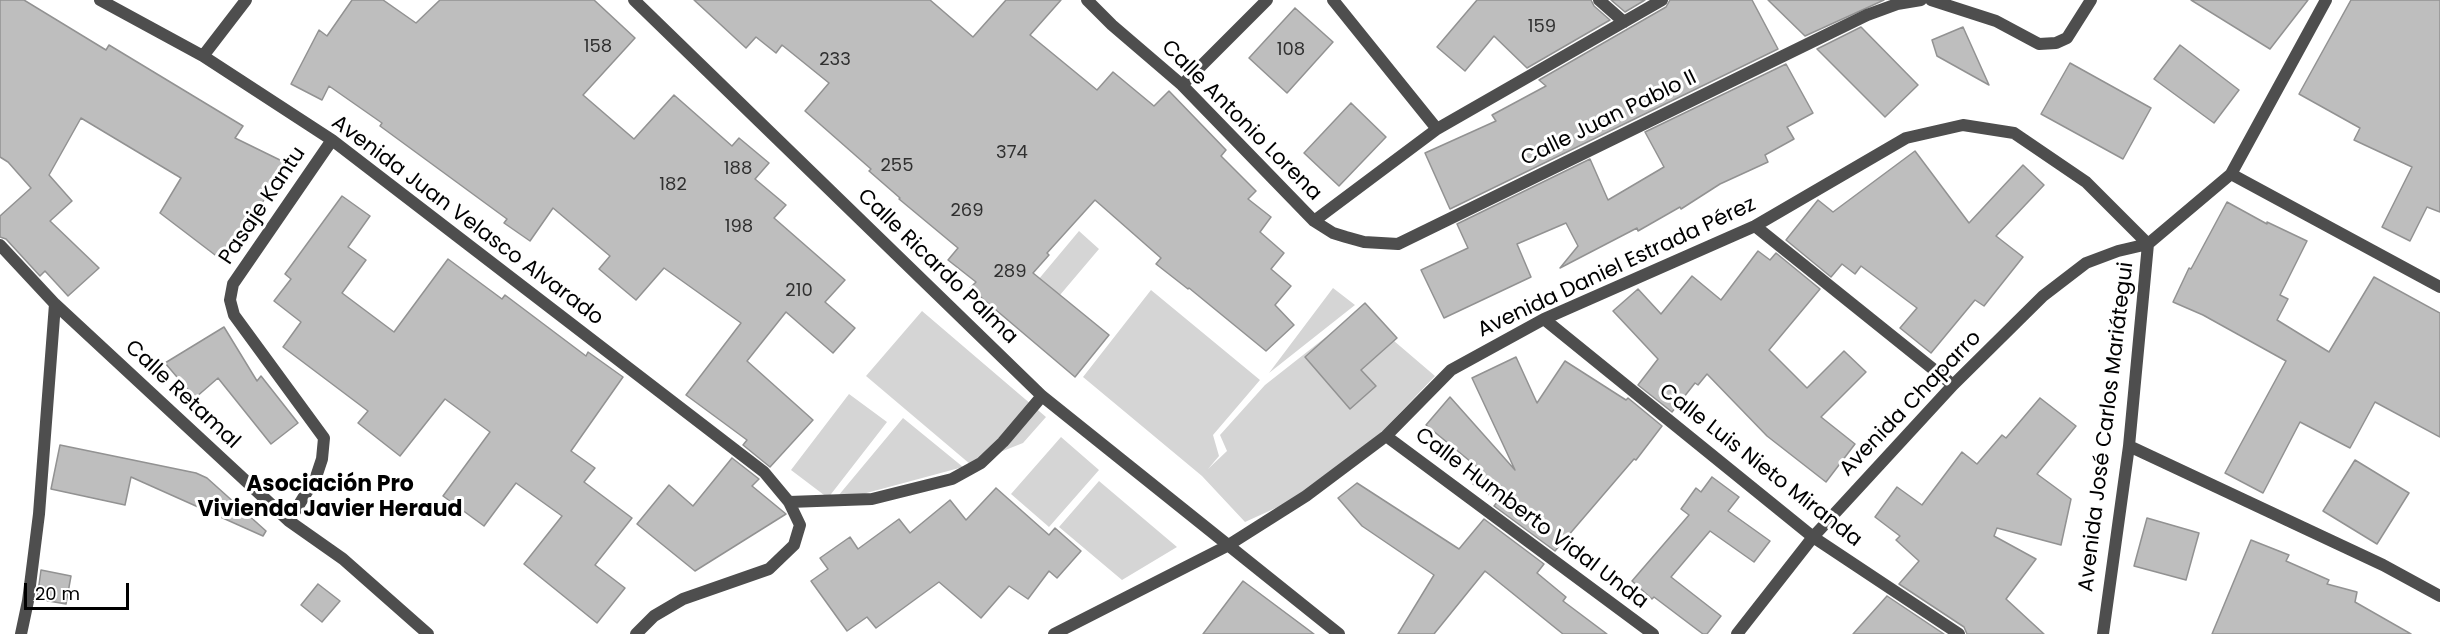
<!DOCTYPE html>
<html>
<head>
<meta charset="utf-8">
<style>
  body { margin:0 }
  #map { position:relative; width:2440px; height:634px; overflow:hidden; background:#fff; font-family:Poppins,sans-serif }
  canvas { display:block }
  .scale { position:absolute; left:24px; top:583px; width:105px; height:27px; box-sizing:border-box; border:3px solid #000; border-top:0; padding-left:8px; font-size:18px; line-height:21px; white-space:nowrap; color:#000; -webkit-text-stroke:4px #fff; paint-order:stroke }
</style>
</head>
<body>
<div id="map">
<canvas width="2440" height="634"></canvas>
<div class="scale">20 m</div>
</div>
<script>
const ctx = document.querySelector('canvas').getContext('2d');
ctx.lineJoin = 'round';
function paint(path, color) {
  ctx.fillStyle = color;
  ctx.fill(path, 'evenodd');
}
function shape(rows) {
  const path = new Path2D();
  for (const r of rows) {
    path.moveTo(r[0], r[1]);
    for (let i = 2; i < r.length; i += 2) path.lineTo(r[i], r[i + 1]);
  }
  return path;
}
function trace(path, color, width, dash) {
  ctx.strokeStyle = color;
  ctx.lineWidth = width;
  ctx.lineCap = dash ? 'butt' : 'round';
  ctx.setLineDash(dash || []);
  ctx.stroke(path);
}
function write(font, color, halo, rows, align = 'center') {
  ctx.font = font + ' Poppins,sans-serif';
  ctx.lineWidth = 6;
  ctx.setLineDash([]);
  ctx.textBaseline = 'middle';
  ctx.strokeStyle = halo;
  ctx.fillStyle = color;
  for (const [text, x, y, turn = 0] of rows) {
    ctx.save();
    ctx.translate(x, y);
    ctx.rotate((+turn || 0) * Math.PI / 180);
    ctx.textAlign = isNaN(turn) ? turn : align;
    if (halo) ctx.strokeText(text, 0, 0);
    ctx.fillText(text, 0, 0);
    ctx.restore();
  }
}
const green = shape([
  [1079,231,1099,249,1032,328,1012,311],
  [1333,288,1355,305,1269,373],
  [1151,290,1260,380,1213,435,1219,456,1208,469,1227,451,1220,435,1265,385,1359,311,1435,376,1335,481,1245,522,1202,476,1083,377],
  [922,311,1046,417,1023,443,970,464,866,376],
  [849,394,887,422,828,498,791,470],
  [903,418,963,467,833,502],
  [1061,437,1099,470,1049,527,1011,494],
  [1099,481,1177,547,1122,580,1059,527]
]);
const building = shape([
  [0,0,24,0,106,50,109,45,243,126,235,138,284,162,242,241,236,237,219,258,160,213,181,178,81,118,49,175,72,201,50,221,99,268,68,296,45,271,40,276,6,239,0,237,0,216,31,188,8,162,0,157,0,0],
  [352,0,383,0,416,23,440,0,594,0,635,38,583,95,634,139,674,95,732,146,739,138,769,163,755,179,786,205,774,218,845,280,825,302,855,328,833,353,786,312,747,361,813,420,770,467,743,445,747,440,686,395,741,323,664,268,636,300,599,269,610,256,553,208,530,241,504,223,507,219,380,126,382,123,329,86,322,100,291,84,319,30,327,36,352,0],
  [694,0,930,0,973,37,1006,0,1061,0,1030,35,1097,90,1113,72,1154,106,1169,91,1226,150,1221,156,1256,191,1248,199,1271,217,1260,232,1284,253,1271,269,1291,286,1275,305,1294,325,1266,351,1189,288,1188,289,1156,264,1161,258,1095,200,1047,253,1049,255,1033,273,1109,335,1075,377,970,288,976,282,948,260,958,248,899,199,900,198,869,171,871,169,805,111,829,83,782,45,776,53,756,37,746,48,694,0],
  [1477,0,1591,0,1594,6,1610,20,1527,68,1494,36,1465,71,1437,47,1477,0],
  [1611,0,1645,0,1625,12,1611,0],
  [1670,0,1752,0,1778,49,1450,209,1425,153,1496,121,1492,115,1546,86,1539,80,1666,7,1670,0],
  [1768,0,1884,0,1805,36,1768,0],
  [2191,0,2308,0,2270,49,2191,0],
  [2351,0,2440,0,2440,212,2427,207,2410,241,2382,227,2412,167,2354,140,2360,128,2299,94,2351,0],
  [1295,8,1333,42,1287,93,1249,58,1295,8],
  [1861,27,1918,85,1885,117,1817,49,1861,27],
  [1963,27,1989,85,1937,56,1932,40,1963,27],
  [2180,45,2239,90,2214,123,2154,79,2180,45],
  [2070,63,2151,108,2123,159,2041,114,2070,63],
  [1786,64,1813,113,1787,127,1794,139,1765,155,1768,162,1720,184,1681,209,1680,207,1638,231,1637,228,1560,268,1578,246,1566,223,1517,244,1531,277,1444,318,1421,270,1468,248,1457,224,1590,159,1608,200,1664,167,1645,132,1786,64],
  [1351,103,1386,137,1339,186,1304,153,1351,103],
  [1915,151,1969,223,2023,165,2044,185,1996,236,2023,257,1984,306,1975,300,1931,353,1900,328,1917,308,1861,266,1855,274,1842,264,1831,277,1786,240,1818,200,1833,212,1915,151],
  [342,196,370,216,348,247,366,260,342,293,394,332,448,259,502,299,505,295,586,356,588,352,623,377,571,451,595,468,584,482,632,518,595,565,625,588,597,623,524,564,562,516,516,483,484,526,443,496,490,432,445,399,400,456,358,423,368,411,283,347,301,322,274,301,291,279,285,274,342,196],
  [2227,202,2267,224,2267,222,2307,241,2280,295,2288,299,2277,320,2329,352,2374,277,2440,313,2440,437,2375,402,2350,448,2300,422,2263,493,2225,473,2286,361,2203,315,2173,302,2189,268,2191,269,2227,202],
  [1758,251,1770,260,1776,253,1820,289,1769,350,1807,388,1844,351,1866,372,1821,417,1855,444,1826,482,1767,436,1707,374,1698,385,1695,383,1672,412,1638,385,1658,359,1613,311,1638,289,1661,314,1692,276,1721,300,1758,251],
  [1365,303,1397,338,1361,370,1376,386,1350,409,1305,357,1365,303],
  [224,327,257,381,261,376,298,423,271,444,218,378,195,398,165,363,224,327],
  [1516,357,1537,403,1565,361,1626,400,1628,398,1662,426,1636,460,1634,459,1555,551,1494,506,1498,501,1473,484,1482,471,1426,425,1450,397,1515,470,1472,378,1516,357],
  [2040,398,2076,426,2037,474,2071,499,2061,545,1997,528,1994,536,2036,559,2006,599,2044,634,1967,634,1964,627,1899,584,1919,561,1896,540,1900,536,1875,517,1897,487,1922,505,1962,452,1977,464,2002,435,2006,438,2040,398],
  [60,445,196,473,207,478,266,531,263,536,131,477,125,505,51,489,60,445],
  [732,458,759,479,752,486,786,514,695,571,637,524,669,485,693,506,732,458],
  [2355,460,2409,493,2377,544,2323,511,2355,460],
  [1712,477,1739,497,1728,511,1770,541,1754,562,1710,531,1671,577,1721,616,1707,634,1703,634,1654,597,1652,599,1632,581,1689,515,1681,509,1696,488,1701,492,1712,477],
  [1357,483,1459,549,1484,519,1544,564,1537,573,1566,597,1563,601,1607,634,1563,634,1485,571,1434,634,1398,634,1434,575,1362,526,1338,498,1357,483],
  [996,488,1049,535,1055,528,1081,551,1057,578,1049,571,1028,599,1009,586,981,618,939,582,876,628,867,617,847,631,811,581,828,569,820,558,850,537,858,549,899,519,910,533,950,500,966,520,996,488],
  [2147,518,2199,533,2186,580,2134,566,2147,518],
  [2251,540,2289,555,2286,561,2329,580,2327,584,2357,592,2355,602,2411,634,2212,634,2251,540],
  [41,570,71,576,66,604,37,599,41,570],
  [1243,581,1314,634,1203,634,1243,581],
  [318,584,340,601,322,622,301,605,318,584],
  [1887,596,1944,634,1853,634,1887,596]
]);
const street = shape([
  [100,0,203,56,332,140,764,472,789,502,800,525,794,545,769,569,683,599,654,616,636,634],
  [634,0,1042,396,1339,634],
  [1087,0,1112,25,1182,85,1314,221,1333,233,1346,237,1364,242,1398,244,1867,15,1897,4,1921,0],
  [1333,0,1437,129],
  [1599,0,1624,22],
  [1931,0,1996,21,2039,44,2056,43,2067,38,2091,0],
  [203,56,246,0],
  [1182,85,1267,0],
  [2231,174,2440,287],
  [1314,221,1437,129,1662,0],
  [1755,226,1953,385],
  [0,245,55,304,289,521,343,559,428,634],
  [1544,319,1813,537,1959,634],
  [1386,436,1653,634],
  [2129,446,2383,565,2440,596],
  [789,502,872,499,952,479,981,463,1003,442,1042,396],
  [289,521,316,477,322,459,324,438,234,315,230,300,233,284,332,140],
  [21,634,28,601,39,514,55,304],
  [1054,634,1227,546,1306,496,1386,436,1451,370,1544,319,1755,226,1906,138,1963,125,2014,133,2086,182,2148,244],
  [1737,634,1813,537,1953,385,2043,296,2086,263,2118,251,2148,244],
  [2103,634,2129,446,2148,244,2231,174,2326,0]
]);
const numberNames = [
  ["159",1542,27],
  ["158",598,47],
  ["108",1291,50],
  ["233",835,60],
  ["374",1012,153],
  ["255",897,166],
  ["188",738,169],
  ["182",673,185],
  ["269",967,211],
  ["198",739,227],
  ["289",1010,272],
  ["210",799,291]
];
const streetNames = [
  ["Calle Juan Pablo II",1609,119,-26],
  ["Calle Antonio Lorena",1241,121,45],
  ["Pasaje Kantu",263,206,-56],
  ["Avenida Juan Velasco Alvarado",467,221,37],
  ["Calle Ricardo Palma",937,267,44],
  ["Avenida Daniel Estrada Pérez",1617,268,-25],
  ["Calle Retamal",182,395,43],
  ["Avenida Chaparro",1911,404,-46],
  ["Avenida José Carlos Mariátegui",2107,427,-83],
  ["Calle Luis Nieto Miranda",1760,466,38],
  ["Calle Humberto Vidal Unda",1531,519,37]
];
const neighbourhoodNames = [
  ["Asociación Pro",330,485],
  ["Vivienda Javier Heraud",330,510]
];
paint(green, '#d5d5d5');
paint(building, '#bebebe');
trace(building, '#929292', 1.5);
trace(street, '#4e4e4e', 12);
write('18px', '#303030', null, numberNames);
write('21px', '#000', '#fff', streetNames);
write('bold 22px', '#000', '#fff', neighbourhoodNames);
</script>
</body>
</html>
